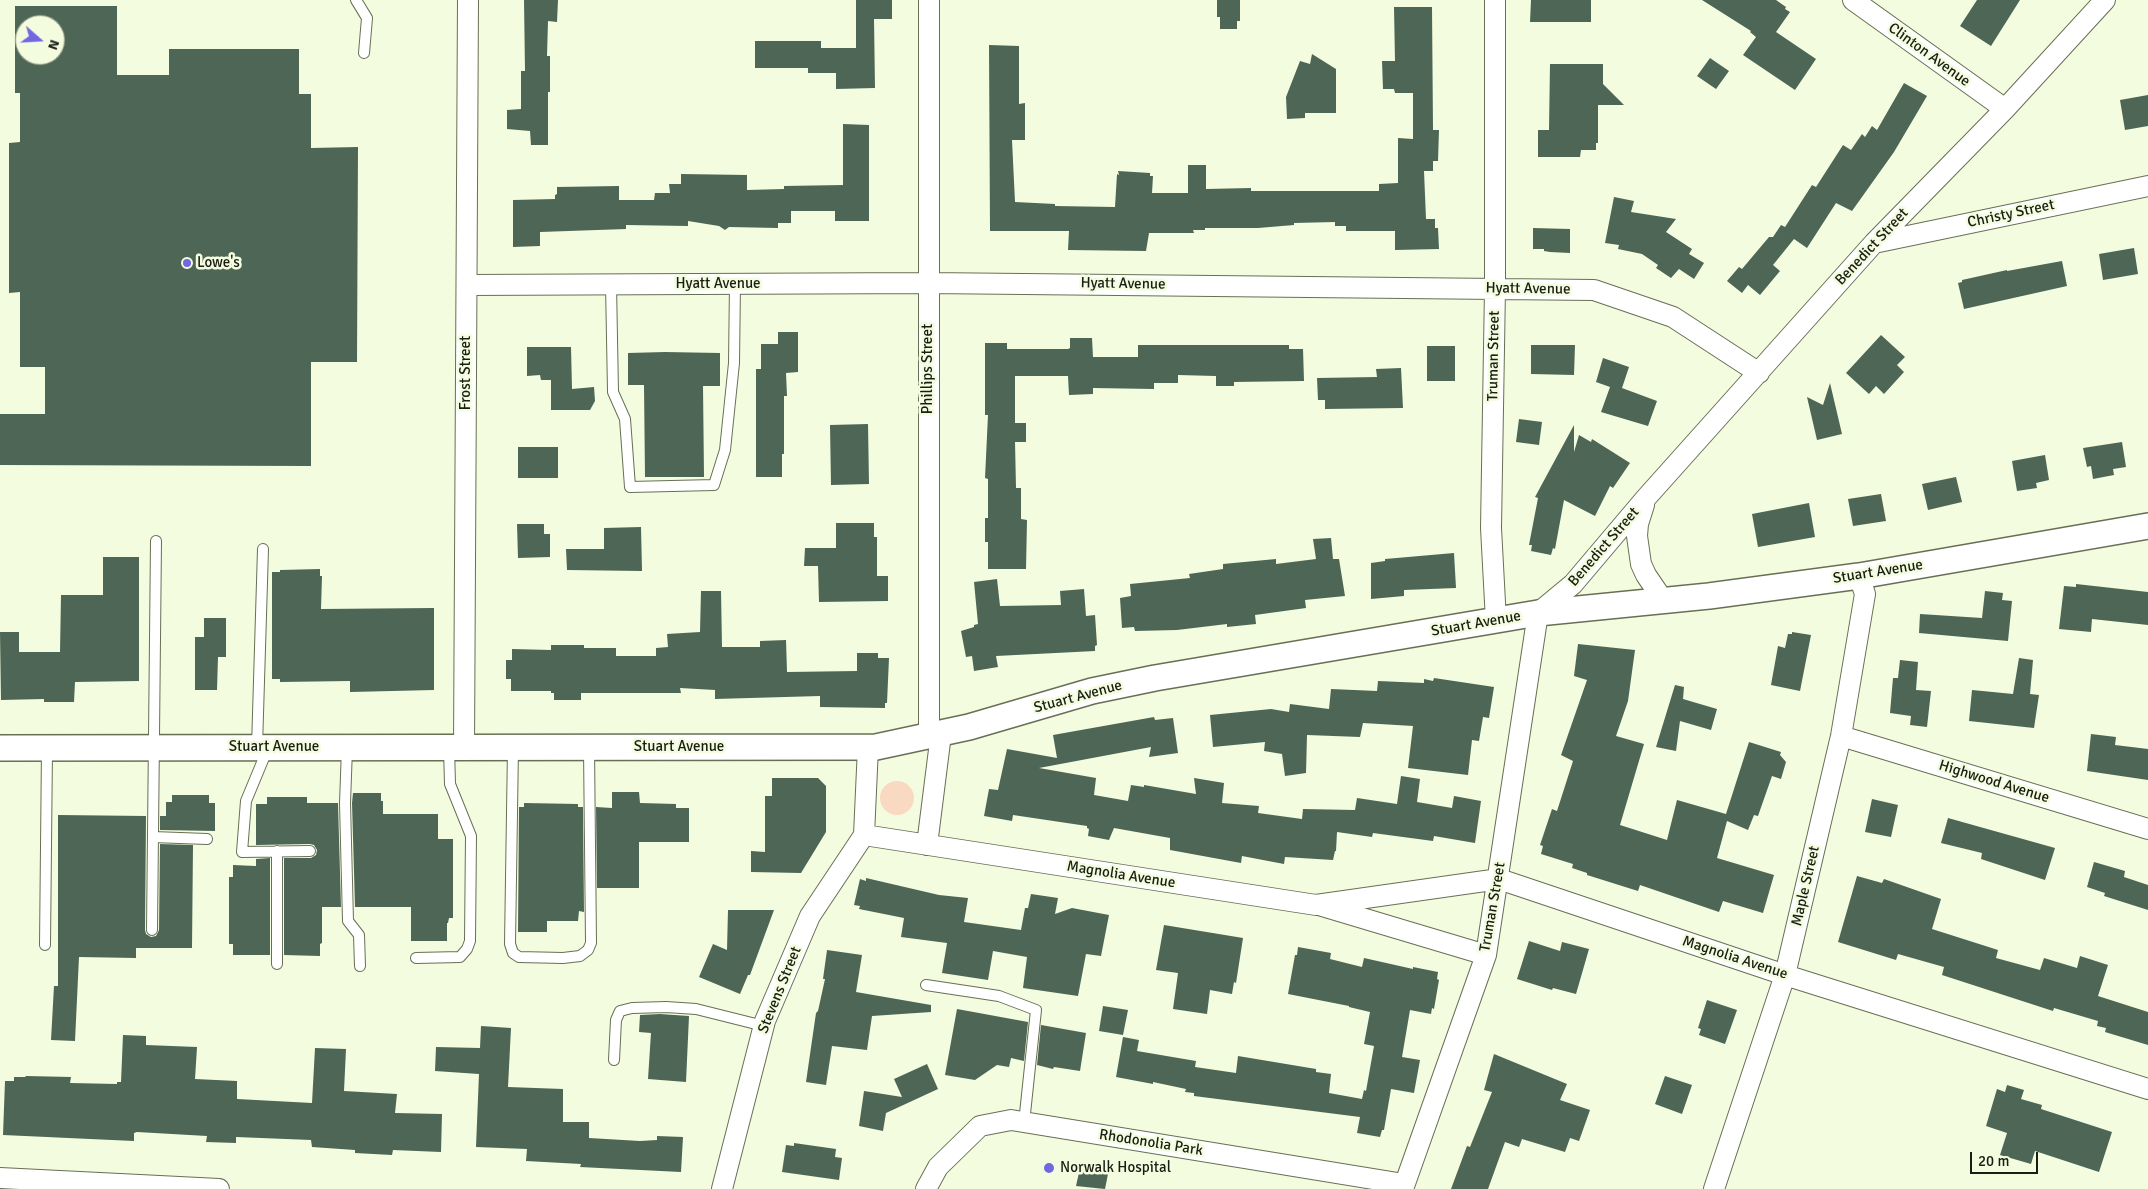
<!DOCTYPE html>
<html>
<head>
<meta charset="utf-8">
<style>
  body { margin:0 }
  #map { position:relative; width:2148px; height:1189px; overflow:hidden; background:#f3fcdf; font-family:Signika,sans-serif }
  canvas { display:block }
  .north { position:absolute; left:15px; top:15px; width:50px; height:50px; box-sizing:border-box; background:#f3fcdf; border:1px solid #9ca38d; border-radius:50%; rotate:109deg; font-size:14px; font-weight:700; line-height:20px; text-align:center; color:#1a1d13 }
  .north::after { content:''; display:block; margin:auto; width:18px; height:22px; background:#7067e1; clip-path:polygon(50% 0,100% 100%,50% 72%,0 100%) }
  .scale { position:absolute; left:1970px; top:1152px; width:68px; height:22px; box-sizing:border-box; border:2px solid #1a1d13; border-top:0; padding-left:6px; font-size:15px; line-height:18px; white-space:nowrap; color:#1a1d13; -webkit-text-stroke:4px #f3fcdf; paint-order:stroke }
</style>
</head>
<body>
<div id="map">
<canvas width="2148" height="1189"></canvas>
<div class="north">N</div>
<div class="scale">20 m</div>
</div>
<script>
const ctx = document.querySelector('canvas').getContext('2d');
ctx.lineJoin = 'round';
function paint(path, color) {
  ctx.fillStyle = color;
  ctx.fill(path, 'evenodd');
}
function shape(rows) {
  const path = new Path2D();
  for (const r of rows) {
    if (r.length === 3) {
      path.moveTo(r[0] + r[2], r[1]);
      path.arc(r[0], r[1], r[2], 0, 2 * Math.PI);
      continue;
    }
    path.moveTo(r[0], r[1]);
    for (let i = 2; i < r.length; i += 2) path.lineTo(r[i], r[i + 1]);
  }
  return path;
}
function trace(path, color, width, dash) {
  ctx.strokeStyle = color;
  ctx.lineWidth = width;
  ctx.lineCap = dash ? 'butt' : 'round';
  ctx.setLineDash(dash || []);
  ctx.stroke(path);
}
function write(font, color, halo, rows, align = 'center') {
  ctx.font = font + ' Signika,sans-serif';
  ctx.lineWidth = 5;
  ctx.setLineDash([]);
  ctx.textBaseline = 'middle';
  ctx.strokeStyle = halo;
  ctx.fillStyle = color;
  for (const [text, x, y, turn = 0] of rows) {
    ctx.save();
    ctx.translate(x, y);
    ctx.rotate((+turn || 0) * Math.PI / 180);
    ctx.textAlign = isNaN(turn) ? turn : align;
    if (halo) ctx.strokeText(text, 0, 0);
    ctx.fillText(text, 0, 0);
    ctx.restore();
  }
}
const green = shape([
  [897,798,17]
]);
const building = shape([
  [524,0,558,0,557,22,548,21,547,56,550,56,550,92,548,92,548,145,531,145,530,131,507,129,507,110,521,109,521,71,525,71],
  [856,0,892,0,892,19,874,19,875,88,836,89,836,73,808,73,808,68,755,68,755,41,821,41,821,48,856,48],
  [1217,0,1240,0,1240,21,1237,21,1237,29,1220,29,1220,17,1217,17],
  [1531,0,1591,0,1591,22,1530,22],
  [1702,0,1776,0,1786,7,1785,9,1790,12,1776,32,1816,59,1795,90,1743,55,1756,37,1750,32,1751,31],
  [1977,0,2020,0,1991,46,1960,26],
  [15,6,117,6,117,75,169,75,169,49,299,49,299,94,311,94,311,148,358,147,357,362,311,362,311,466,0,465,0,414,45,414,45,367,20,367,20,292,9,293,9,143,20,142,20,93,15,93],
  [25,25,55,25,55,55,25,55],
  [1394,7,1432,7,1433,130,1439,130,1438,161,1433,161,1433,171,1424,171,1426,219,1435,219,1435,228,1438,228,1439,249,1395,250,1395,231,1346,231,1346,226,1335,226,1335,222,1294,223,1294,225,1258,228,1205,228,1205,230,1193,230,1194,233,1149,233,1146,251,1068,250,1069,231,990,231,989,45,1019,46,1019,104,1025,103,1025,140,1012,140,1015,202,1055,204,1055,206,1115,207,1117,174,1119,175,1118,171,1150,173,1150,176,1153,176,1152,193,1188,193,1188,165,1206,165,1206,189,1251,188,1251,191,1379,191,1379,184,1398,183,1398,138,1413,139,1413,93,1395,93,1394,89,1383,89,1382,61,1395,61],
  [1312,54,1336,69,1336,113,1305,113,1305,118,1287,119,1286,97,1300,61,1310,64],
  [1710,58,1729,71,1716,89,1697,76],
  [1550,64,1603,64,1603,84,1624,105,1598,105,1598,143,1596,143,1596,150,1581,150,1580,157,1538,157,1538,130,1549,130],
  [1904,83,1927,96,1894,152,1852,211,1836,203,1807,248,1794,239,1773,265,1780,271,1760,295,1748,285,1742,293,1727,281,1739,267,1742,269,1769,237,1773,237,1781,225,1785,227,1812,185,1816,187,1843,145,1851,150,1862,134,1865,137,1872,126,1877,130],
  [2148,95,2148,126,2125,130,2120,100],
  [843,124,869,125,869,221,835,221,835,211,791,211,791,223,778,223,778,228,729,227,725,230,719,226,688,221,688,226,626,225,626,229,540,232,540,246,513,247,513,200,555,199,555,195,557,194,557,187,619,186,619,200,654,200,655,193,670,193,669,184,681,184,681,174,747,175,747,190,784,189,784,186,843,185],
  [1614,197,1634,201,1631,212,1676,219,1666,232,1692,249,1689,254,1704,263,1694,279,1679,269,1671,278,1656,268,1658,265,1642,254,1618,249,1619,245,1605,243],
  [1533,228,1570,229,1570,253,1550,252,1544,251,1544,249,1533,249],
  [2134,248,2138,274,2103,280,2099,254],
  [2062,261,2067,286,1964,309,1958,283,1962,282,1962,280,2007,270,2007,271],
  [778,332,798,332,798,372,786,373,787,396,784,396,784,454,782,454,782,477,756,477,756,369,761,369,761,344,778,344],
  [1881,335,1905,357,1897,365,1904,372,1884,394,1876,386,1869,394,1846,373],
  [1070,338,1092,338,1093,357,1138,357,1138,345,1289,345,1289,349,1303,349,1304,381,1234,382,1234,386,1216,386,1216,376,1178,375,1178,383,1154,383,1154,389,1093,388,1093,394,1069,395,1068,376,1015,376,1015,423,1026,423,1026,442,1015,442,1016,488,1021,488,1021,519,1027,520,1026,569,988,569,988,542,985,542,985,518,988,518,988,479,985,478,988,415,985,415,985,343,1007,343,1007,349,1068,349,1070,348],
  [1531,345,1575,345,1574,375,1531,374],
  [1427,346,1455,346,1455,381,1427,381],
  [527,347,571,347,572,389,594,387,595,401,590,410,551,410,551,380,541,380,540,375,527,376],
  [665,352,720,353,720,386,703,386,704,477,645,477,644,385,628,385,628,353],
  [1603,358,1629,367,1622,388,1657,401,1648,426,1601,412,1610,387,1596,382],
  [1401,368,1403,408,1325,409,1325,400,1318,400,1317,378,1377,377,1376,369],
  [1830,383,1842,434,1817,440,1807,397,1823,405],
  [1519,419,1542,422,1539,445,1516,442],
  [868,424,869,484,831,485,830,425],
  [1574,425,1574,452,1579,435,1591,442,1592,439,1630,463,1613,488,1610,486,1595,516,1564,500,1555,549,1553,548,1551,555,1531,551,1532,545,1529,545,1538,498,1535,497],
  [2122,442,2126,467,2113,469,2114,475,2093,479,2091,466,2087,467,2083,448],
  [518,447,558,447,558,478,518,478],
  [2045,455,2049,480,2036,483,2037,488,2017,491,2012,461],
  [1956,477,1962,502,1928,510,1922,484],
  [1881,494,1886,521,1853,526,1848,499],
  [1809,503,1815,537,1758,547,1752,514],
  [836,523,874,523,874,537,877,537,877,576,888,576,888,601,819,602,818,566,804,566,805,548,836,548],
  [517,524,544,524,544,534,550,534,550,557,518,558],
  [641,527,642,571,567,570,566,549,604,549,604,528],
  [1331,538,1333,559,1339,559,1345,596,1305,600,1306,608,1255,615,1256,624,1227,627,1227,624,1177,630,1135,631,1134,627,1122,628,1120,598,1131,596,1130,584,1190,578,1189,574,1223,569,1223,564,1276,559,1276,564,1316,559,1313,539],
  [1454,553,1456,588,1404,590,1404,596,1371,599,1371,563,1385,561,1385,559],
  [103,557,139,557,139,681,75,682,74,702,44,702,44,699,1,700,0,632,19,632,19,652,60,652,61,595,103,595],
  [320,569,320,576,322,576,321,609,434,608,434,690,350,692,350,681,280,682,280,679,272,679,272,572,280,572,280,570],
  [997,579,1000,606,1061,605,1060,591,1084,589,1086,616,1095,615,1097,645,1095,646,1095,651,996,656,998,667,974,671,972,656,966,657,961,631,974,627,974,625,978,624,974,582],
  [2076,584,2148,592,2148,625,2092,619,2091,632,2059,629,2064,586,2076,587],
  [701,591,721,591,722,647,760,647,760,641,786,640,787,672,857,671,857,653,878,653,878,658,889,658,887,703,885,703,885,708,820,707,820,696,715,699,715,690,680,688,681,693,581,693,581,700,554,700,554,693,551,693,551,691,511,691,511,679,506,679,506,660,512,660,512,649,551,650,551,645,584,645,584,648,616,648,616,656,656,656,656,648,668,647,667,634,700,632],
  [1985,591,2003,593,2002,600,2012,601,2008,641,1919,633,1920,614,1982,618],
  [204,618,226,618,226,657,218,657,217,690,195,690,195,637,204,637],
  [1792,632,1811,635,1800,691,1771,685,1778,646,1785,648,1788,634,1792,634],
  [1578,644,1635,650,1628,701,1616,736,1644,744,1620,825,1667,840,1677,800,1726,814,1749,742,1781,752,1780,755,1786,762,1781,779,1772,776,1758,816,1754,815,1748,830,1727,821,1717,858,1774,875,1763,913,1723,901,1719,912,1640,885,1638,891,1587,875,1587,873,1572,868,1573,864,1541,854,1543,846,1540,845,1552,809,1557,811,1573,761,1561,755,1587,680,1574,676],
  [2019,658,2033,660,2030,694,2039,695,2034,728,1969,721,1972,690,2013,694],
  [1900,660,1918,662,1916,690,1931,691,1927,727,1910,725,1911,716,1890,713,1893,678,1898,678],
  [1434,678,1494,687,1489,718,1483,717,1479,741,1472,740,1468,775,1408,768,1413,726,1363,723,1360,737,1307,735,1306,773,1285,776,1282,754,1264,751,1265,742,1213,747,1210,715,1271,709,1289,712,1290,704,1329,709,1331,689,1377,691,1378,681,1424,683,1424,679,1433,681],
  [1675,685,1684,687,1683,699,1717,709,1711,730,1680,721,1676,751,1656,747],
  [1154,717,1155,720,1173,718,1178,753,1149,757,1151,747,1039,768,1096,778,1094,795,1128,801,1131,785,1144,787,1144,785,1196,794,1194,778,1224,783,1222,803,1259,806,1258,813,1302,819,1303,809,1355,810,1357,798,1397,804,1401,776,1420,779,1417,802,1452,808,1454,796,1481,801,1475,843,1434,836,1433,841,1373,833,1372,837,1337,832,1336,851,1335,851,1333,860,1285,857,1284,864,1242,856,1241,863,1170,850,1170,838,1114,828,1109,840,1088,836,1089,829,1087,828,1087,826,1013,815,1012,821,984,816,989,789,998,790,1007,749,1057,758,1053,735],
  [2091,734,2116,737,2115,745,2148,749,2148,780,2087,771],
  [772,778,818,778,826,786,826,832,801,873,751,872,751,851,765,852,765,796,772,796],
  [612,792,639,792,640,803,676,804,676,808,689,808,689,842,639,842,639,888,597,888,596,807,612,808],
  [353,793,381,793,381,801,383,801,383,814,438,814,438,839,453,839,453,918,449,918,448,923,447,923,447,941,411,941,411,907,355,907,352,803],
  [172,795,209,795,209,803,215,803,215,831,160,830,160,816,166,816,166,802,172,802],
  [267,797,307,797,307,803,338,803,341,907,322,907,322,943,320,944,320,956,284,955,284,858,311,858,316,855,317,850,314,845,310,844,256,845,256,804,267,804],
  [1872,799,1898,805,1891,837,1865,832],
  [524,803,578,804,578,807,583,807,584,912,579,911,578,921,547,921,547,932,518,932,519,807,524,807],
  [58,815,146,816,145,930,146,934,151,937,156,936,159,930,160,844,193,845,192,948,136,948,136,958,79,957,75,1041,51,1040,54,986,58,986],
  [1948,818,2055,848,2045,880,1981,859,1982,853,1941,843],
  [270,858,270,955,233,955,233,944,229,944,229,877,233,877,233,865,256,866,256,859],
  [2094,862,2125,871,2124,877,2148,885,2148,910,2104,896,2105,893,2087,887],
  [1857,876,1882,883,1884,879,1941,899,1932,929,1998,950,1996,958,2040,970,2044,958,2077,968,2080,956,2108,965,2098,996,2148,1012,2148,1045,2105,1032,2106,1028,2097,1026,2098,1021,2054,1008,2053,1011,1942,975,1944,967,1898,954,1896,960,1838,942],
  [866,878,939,895,968,898,964,922,1021,930,1025,908,1028,908,1031,894,1058,898,1055,914,1072,908,1109,915,1101,956,1086,954,1078,996,1023,988,1027,957,993,951,988,980,942,973,947,943,901,937,904,918,859,909,860,906,854,905,860,879,866,881],
  [728,910,774,910,750,975,748,975,740,994,699,977,713,944,727,950],
  [1164,925,1243,938,1236,983,1234,982,1232,994,1210,990,1207,1014,1173,1009,1178,973,1156,970],
  [1529,941,1560,951,1562,942,1589,949,1576,994,1553,988,1552,990,1517,979],
  [1298,947,1331,953,1330,959,1362,967,1364,958,1413,969,1413,967,1438,972,1437,979,1439,980,1434,1009,1432,1008,1431,1014,1410,1010,1402,1057,1420,1060,1414,1093,1391,1089,1384,1130,1382,1130,1380,1137,1357,1133,1360,1117,1194,1096,1194,1093,1185,1092,1186,1089,1153,1082,1153,1084,1116,1077,1123,1037,1139,1040,1137,1051,1196,1061,1195,1067,1236,1073,1238,1056,1316,1069,1316,1072,1331,1074,1329,1093,1362,1099,1364,1090,1366,1091,1374,1046,1364,1044,1370,1012,1349,1007,1349,1006,1288,994,1295,955,1297,955],
  [827,950,862,955,856,992,931,1005,931,1012,872,1016,867,1050,832,1046,826,1085,806,1082,816,1013,818,1011,825,979,823,979],
  [1707,1000,1737,1010,1725,1044,1699,1035,1701,1029,1698,1028],
  [1103,1006,1128,1010,1123,1035,1099,1031],
  [957,1009,1028,1022,1024,1061,1011,1058,1009,1067,997,1065,975,1080,945,1075],
  [660,1014,689,1016,686,1082,648,1079,651,1033,639,1032,640,1015],
  [1041,1025,1086,1033,1080,1071,1054,1067,1053,1069,1037,1065],
  [481,1026,511,1028,508,1087,563,1089,563,1122,589,1122,589,1138,640,1141,657,1140,657,1136,683,1137,681,1172,580,1167,581,1164,526,1161,527,1149,476,1147,479,1074,435,1071,436,1047,480,1048],
  [123,1035,146,1036,146,1045,197,1047,195,1079,237,1081,237,1099,312,1103,315,1048,346,1049,344,1091,397,1094,395,1113,442,1114,441,1152,393,1150,392,1155,355,1153,355,1150,312,1147,311,1140,236,1137,236,1143,206,1142,207,1136,137,1132,134,1133,134,1141,3,1135,5,1081,14,1081,14,1077,25,1077,26,1076,71,1077,70,1083,117,1084,117,1082,121,1082],
  [1494,1054,1567,1084,1560,1100,1590,1110,1579,1141,1570,1138,1565,1152,1522,1139,1519,1147,1505,1142,1488,1189,1451,1189,1467,1146,1470,1147,1492,1092,1484,1090],
  [927,1064,938,1089,886,1113,883,1131,859,1126,864,1091,902,1097,894,1079],
  [1665,1076,1692,1085,1682,1114,1655,1104],
  [2007,1085,2024,1090,2021,1099,2042,1105,2041,1109,2112,1132,2099,1172,2035,1151,2031,1164,2000,1155,2007,1133,1986,1126,1997,1089,2005,1092],
  [794,1143,836,1149,835,1157,842,1158,839,1180,782,1172,786,1145,794,1146],
  [1080,1168,1108,1174,1105,1189,1076,1186]
]);
const service = shape([
  [356,0,367,18,364,53],
  [611,284,613,392,625,419,630,487,714,485,725,450,734,363,735,284],
  [257,747,263,549],
  [513,747,510,944,513,953,519,957,563,958,580,956,588,950,591,943,589,748],
  [268,748,246,801,242,852,310,851],
  [347,748,345,803,348,921,359,935,360,966],
  [153,837,207,839],
  [152,930,156,541],
  [45,945,47,748],
  [416,958,460,957,467,949,470,941,471,836,450,784,449,748],
  [277,964,277,851],
  [926,985,999,996,1036,1010,1024,1123],
  [614,1060,616,1020,620,1011,632,1008,666,1007,696,1009,764,1026]
]);
const minor = shape([
  [1495,0,1495,288,1491,528,1496,621],
  [1853,0,2005,109],
  [1874,243,2148,186],
  [467,285,928,283,1594,290,1673,317,1759,373],
  [1644,505,1638,524,1637,536,1641,564,1646,575,1663,600],
  [1841,736,2148,829],
  [929,737,929,0],
  [464,747,468,0],
  [864,835,1316,905,1499,879,1785,975,2148,1089],
  [927,845,941,734],
  [1322,906,1486,955],
  [0,1178,219,1189],
  [722,1189,765,1021,810,916,864,835,868,747],
  [926,1189,938,1167,980,1126,1011,1120,1404,1184],
  [1403,1189,1486,955,1538,613,1573,584,1645,499,1874,243,2005,109,2105,0],
  [1714,1189,1785,975,1841,736,1865,594,1859,576]
]);
const tertiary = shape([
  [0,748,876,747,969,727,1092,691,1155,678,1538,613,1709,596,1859,576,2148,526]
]);
const markers = [
  [187,263,5,"#7067e1"],
  [1049,1168,6,"#7067e1"]
];
const streetNames = [
  ["Clinton Avenue",1929,55,36],
  ["Christy Street",2011,214,-12],
  ["Benedict Street",1872,247,-47],
  ["Hyatt Avenue",718,284],
  ["Hyatt Avenue",1123,284,1],
  ["Hyatt Avenue",1528,289,1],
  ["Truman Street",1494,356,-89],
  ["Phillips Street",928,369,-90],
  ["Frost Street",466,373,-90],
  ["Benedict Street",1604,547,-49],
  ["Stuart Avenue",1878,572,-9],
  ["Stuart Avenue",1476,624,-10],
  ["Stuart Avenue",1078,697,-15],
  ["Stuart Avenue",274,747],
  ["Stuart Avenue",679,747],
  ["Highwood Avenue",1994,782,17],
  ["Magnolia Avenue",1121,875,9],
  ["Maple Street",1806,886,-77],
  ["Truman Street",1493,907,-80],
  ["Magnolia Avenue",1735,958,18],
  ["Stevens Street",780,990,-68],
  ["Rhodonolia Park",1151,1143,9]
];
const poiNames = [
  ["Lowe's",197,263],
  ["Norwalk Hospital",1060,1168]
];
paint(green, '#fad9c3');
paint(building, '#4e6655');
trace(service, '#686f56', 12);
trace(minor, '#686f56', 22);
trace(tertiary, '#686f56', 28);
trace(service, '#fff', 10);
trace(minor, '#fff', 20);
trace(tertiary, '#fff', 25);
for (const [x, y, r, color] of markers) {
  const dot = new Path2D();
  dot.arc(x, y, r, 0, 2 * Math.PI);
  ctx.fillStyle = color;
  ctx.fill(dot);
  trace(dot, '#f3fcdf', 2);
}
write('15px', '#1a1d13', '#f3fcdf', streetNames);
write('15px', '#1a1d13', '#f3fcdf', poiNames, 'left');
</script>
</body>
</html>
